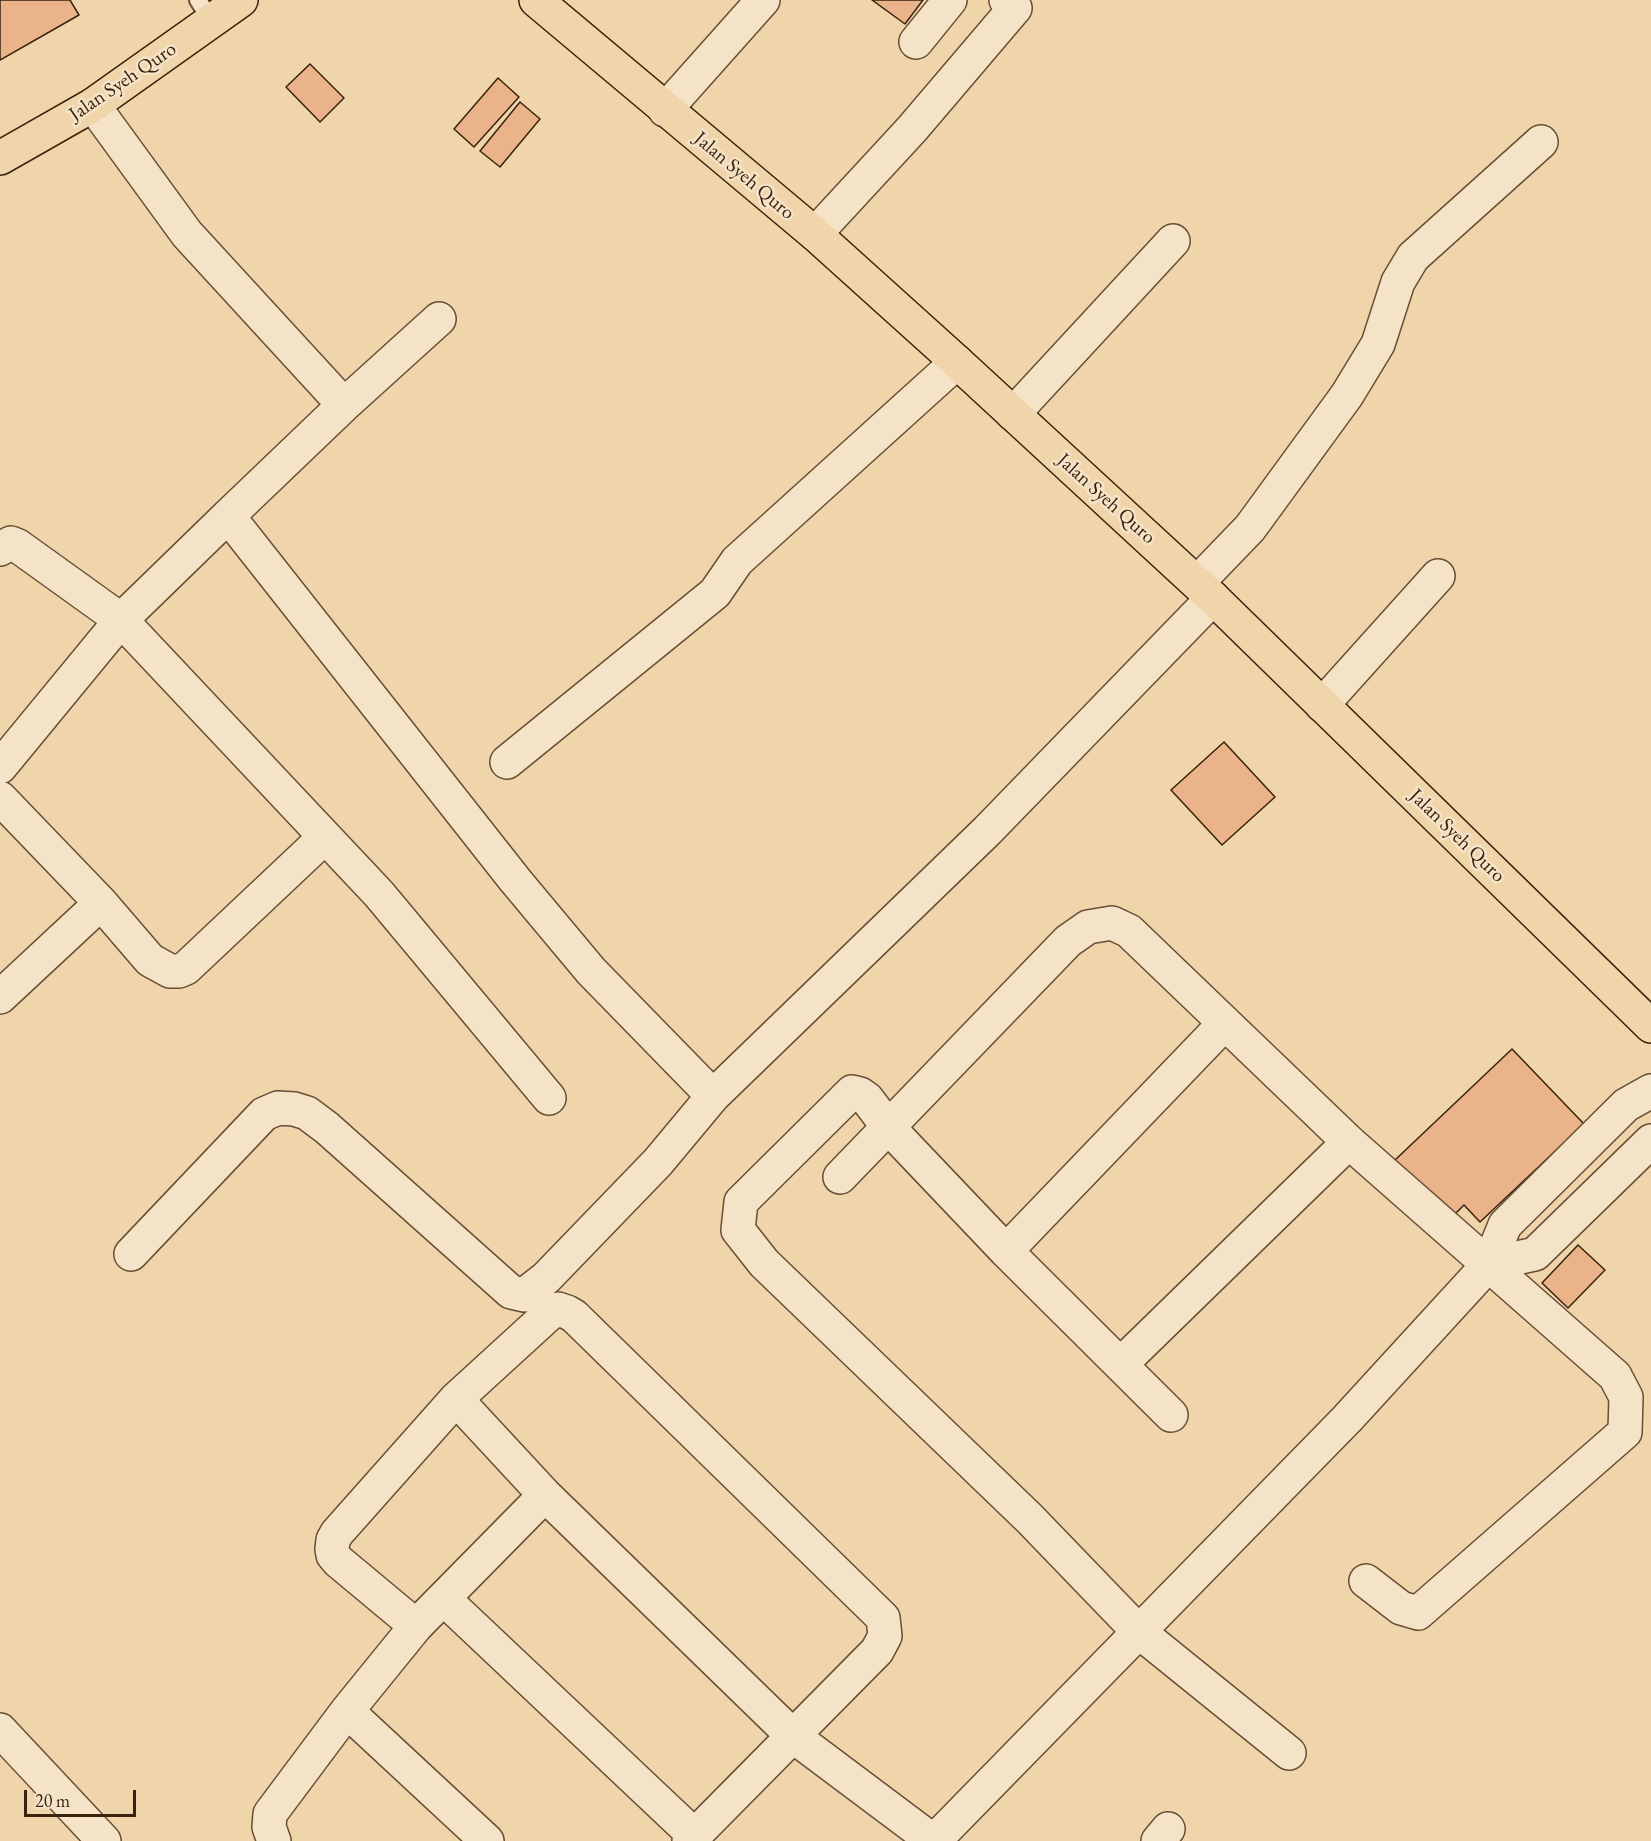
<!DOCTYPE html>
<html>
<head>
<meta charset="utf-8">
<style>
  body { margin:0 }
  #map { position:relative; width:1651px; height:1841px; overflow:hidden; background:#f0d4aa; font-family:"EB Garamond",serif }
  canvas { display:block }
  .scale { position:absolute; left:24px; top:1790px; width:112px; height:27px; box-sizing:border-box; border:3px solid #39220e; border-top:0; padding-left:8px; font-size:18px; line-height:21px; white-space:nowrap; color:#39220e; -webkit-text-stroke:4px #f5e3c8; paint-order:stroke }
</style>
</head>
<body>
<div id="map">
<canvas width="1651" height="1841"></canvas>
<div class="scale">20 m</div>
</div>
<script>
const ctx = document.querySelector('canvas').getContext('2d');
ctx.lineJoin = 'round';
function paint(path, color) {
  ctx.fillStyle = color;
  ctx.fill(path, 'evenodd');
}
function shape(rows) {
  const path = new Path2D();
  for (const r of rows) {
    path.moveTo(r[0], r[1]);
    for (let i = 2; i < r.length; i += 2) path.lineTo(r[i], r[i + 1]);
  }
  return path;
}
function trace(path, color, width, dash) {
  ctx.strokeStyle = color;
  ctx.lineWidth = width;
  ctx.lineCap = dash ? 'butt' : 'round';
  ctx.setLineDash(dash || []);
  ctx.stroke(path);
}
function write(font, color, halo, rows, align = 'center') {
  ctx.font = font + ' "EB Garamond",serif';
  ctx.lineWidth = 5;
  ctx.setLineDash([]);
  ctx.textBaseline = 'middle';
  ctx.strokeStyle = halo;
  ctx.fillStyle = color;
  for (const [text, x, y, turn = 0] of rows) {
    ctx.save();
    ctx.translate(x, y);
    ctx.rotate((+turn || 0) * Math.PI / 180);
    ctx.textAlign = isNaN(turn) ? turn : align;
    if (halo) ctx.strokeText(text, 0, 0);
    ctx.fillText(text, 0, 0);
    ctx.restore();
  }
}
const building = shape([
  [0,0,70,0,79,15,0,60,0,0],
  [872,0,923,0,905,24,872,0],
  [310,64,344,98,320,122,286,87,310,64],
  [498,78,519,97,474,147,454,129,498,78],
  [520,102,540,119,500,167,480,151,520,102],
  [1224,742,1275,797,1222,845,1171,790,1224,742],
  [1512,1049,1584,1124,1480,1222,1464,1205,1451,1218,1395,1160,1512,1049],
  [1578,1245,1605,1270,1568,1308,1542,1283,1578,1245]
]);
const lane = shape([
  [198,0,212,22]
]);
const street = shape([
  [916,42,950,0],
  [93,105,187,234,344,405],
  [665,110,763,0],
  [815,234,912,129,1015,8,1006,0],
  [1013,414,1173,241],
  [228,516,344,405,439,319],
  [0,549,11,543,18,546,121,620,379,894,549,1098],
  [1197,583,1250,528,1347,395,1378,344,1398,282,1413,257,1541,142],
  [1322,705,1438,576],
  [507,762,715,593,737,561,957,362],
  [0,767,121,620,228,516,515,880,591,971,713,1096],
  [0,798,101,903,150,960,170,971,179,971,186,968,325,837],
  [0,997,101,903],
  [840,1177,1068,941,1088,927,1112,923,1129,931,1349,1142,1615,1376,1626,1397,1625,1432,1418,1613,1401,1608,1366,1581],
  [1006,1251,1225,1023],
  [131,1254,264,1114,278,1108,294,1109,307,1113,327,1128,511,1292,524,1295,546,1278,658,1162,713,1096,987,831,1213,598],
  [1489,1264,1535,1254,1651,1141],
  [1121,1364,1349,1142],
  [456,1399,545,1495,793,1736,933,1841],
  [1171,1415,1006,1251,889,1128,867,1099,860,1094,852,1092,741,1202,738,1230,764,1263,1030,1519,1138,1631,1289,1753],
  [444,1599,695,1836],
  [416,1626,338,1561,333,1555,332,1549,333,1540,337,1533,456,1399,549,1314,558,1309,567,1312,574,1316,883,1618,885,1636,877,1651,689,1841],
  [347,1711,487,1841],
  [0,1730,104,1841],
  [274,1841,269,1827,270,1814,347,1711,416,1626,545,1495],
  [934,1841,1347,1419,1489,1264,1505,1225,1626,1105,1651,1091],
  [1158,1841,1168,1829]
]);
const primary = shape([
  [536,0,815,234,957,362,1213,598,1651,1026],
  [0,158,93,105,241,0]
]);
const streetNames = [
  ["Jalan Syeh Quro",123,82,-34],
  ["Jalan Syeh Quro",744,176,40],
  ["Jalan Syeh Quro",1106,499,42],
  ["Jalan Syeh Quro",1457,836,44]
];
paint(building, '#eab389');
trace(building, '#39220e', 1.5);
trace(lane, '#674e35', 20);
trace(street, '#674e35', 36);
trace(primary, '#39220e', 36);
trace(lane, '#f5e3c8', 16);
trace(street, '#f5e3c8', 33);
trace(primary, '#f0d4aa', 33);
write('20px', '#39220e', '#f5e3c8', streetNames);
</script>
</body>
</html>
